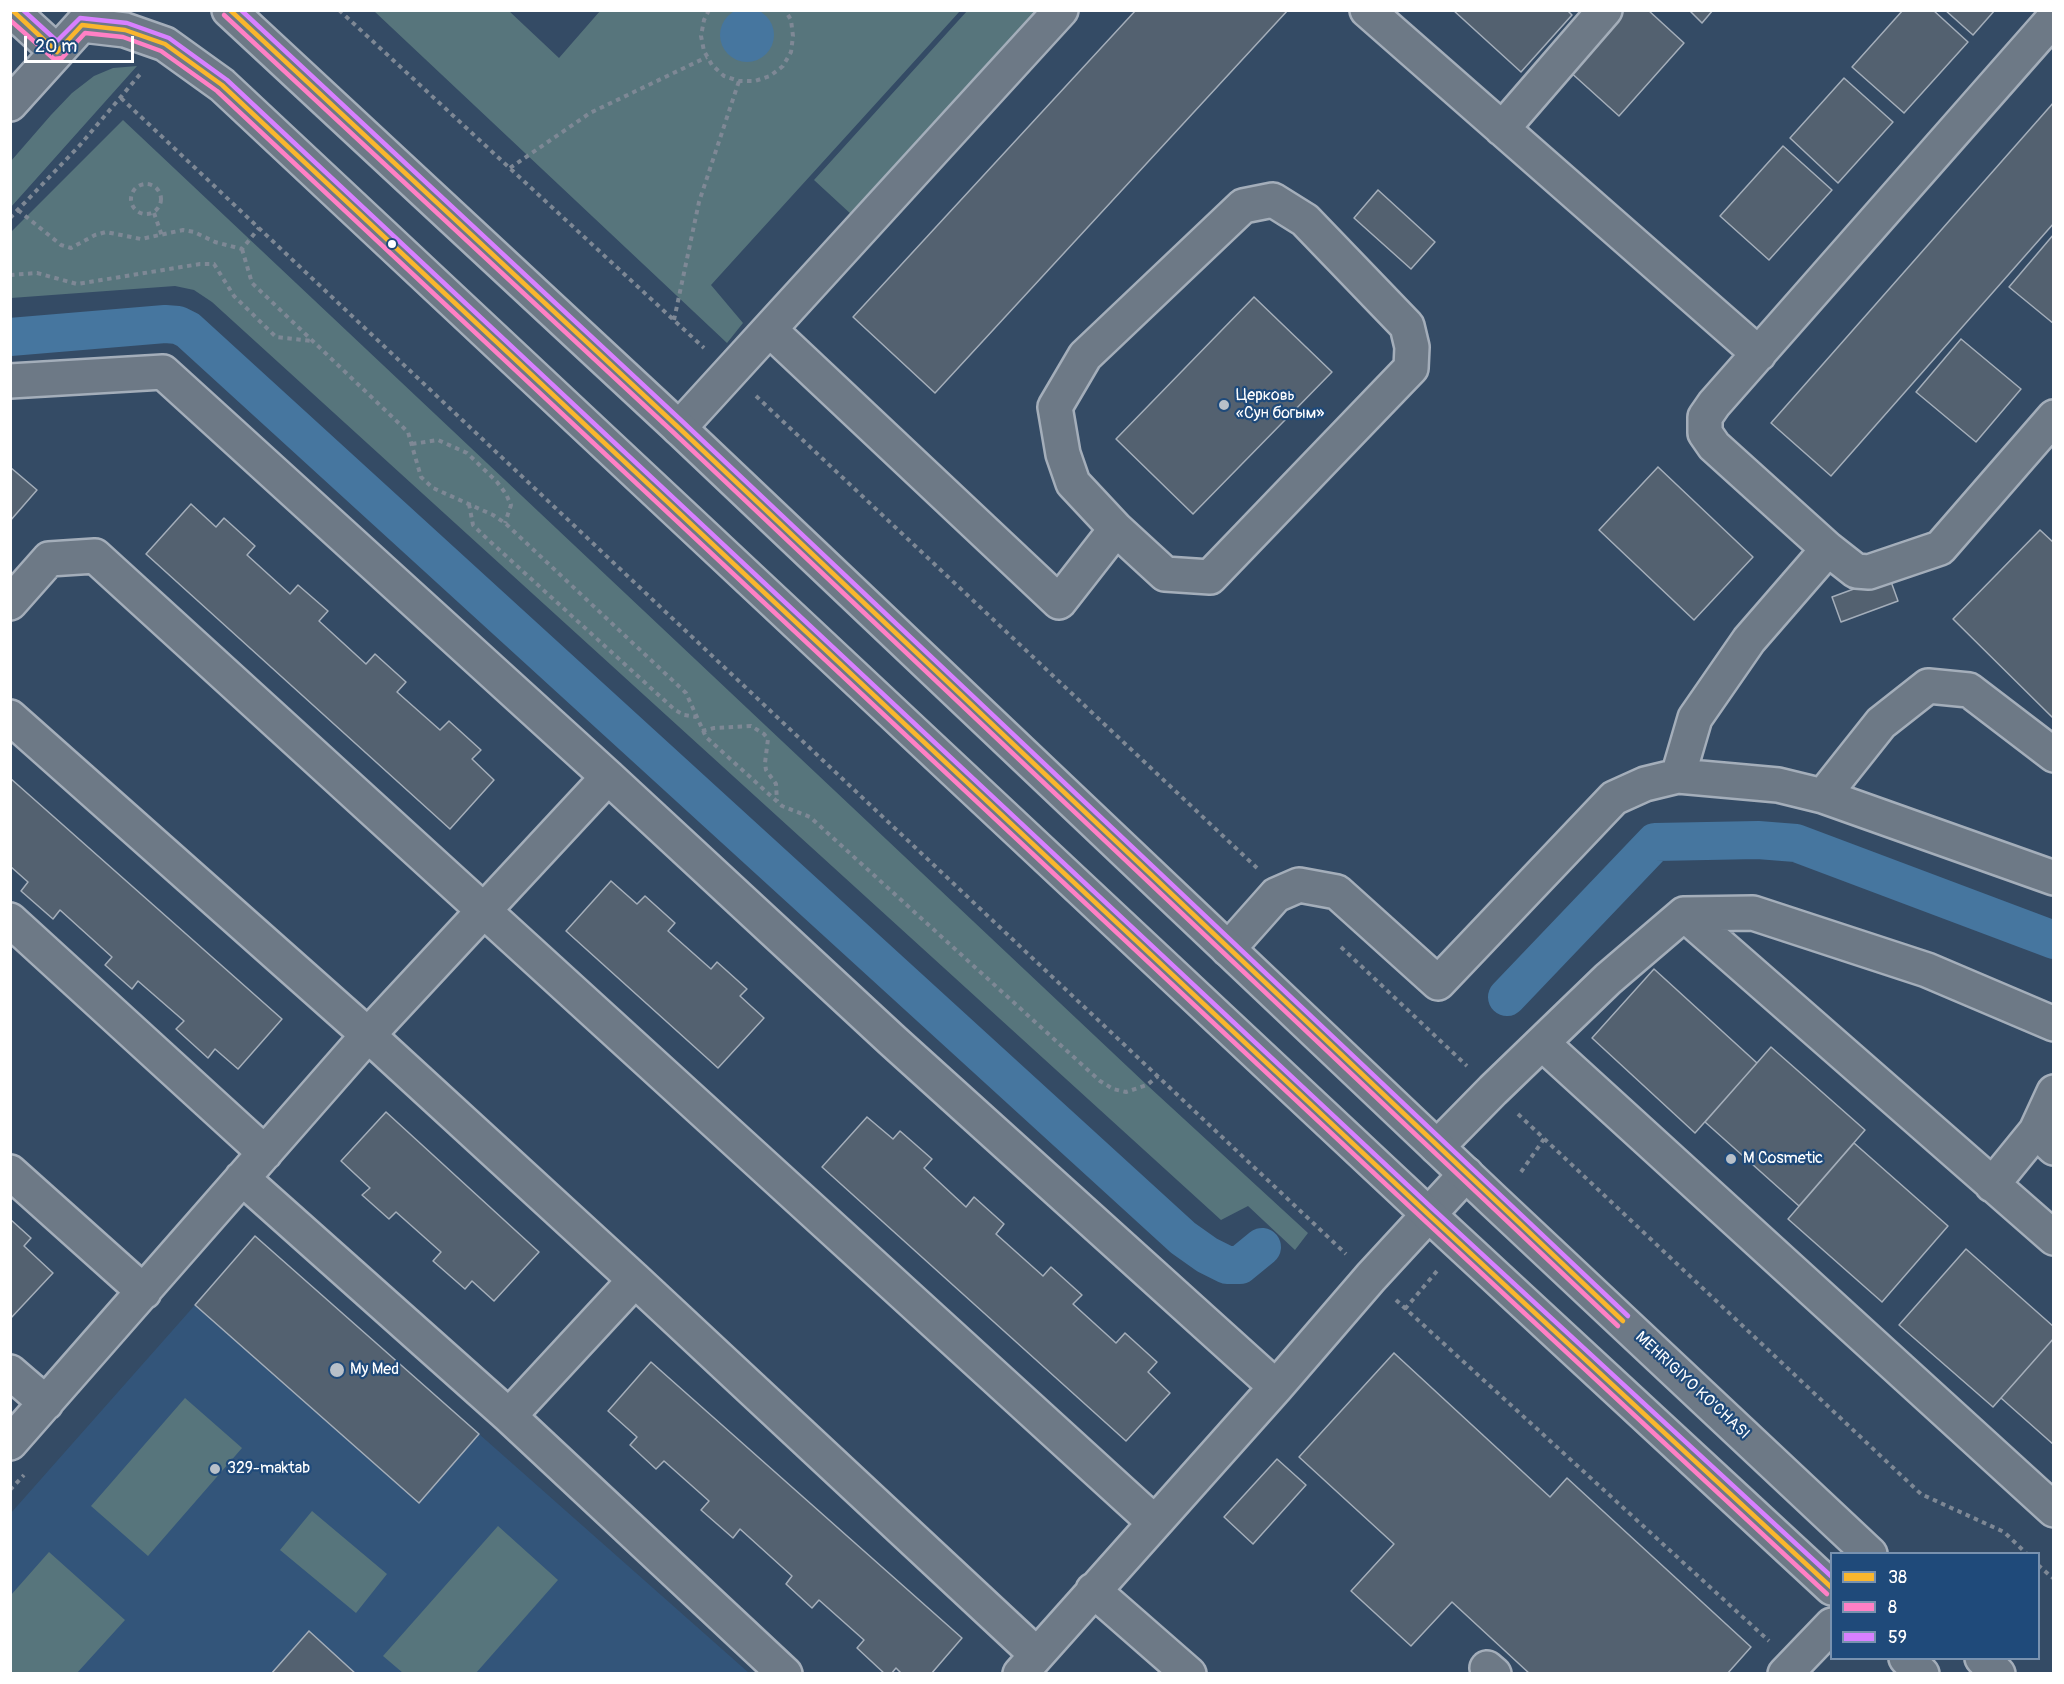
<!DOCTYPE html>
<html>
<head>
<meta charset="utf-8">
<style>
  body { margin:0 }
  #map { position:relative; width:2064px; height:1684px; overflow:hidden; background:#344b65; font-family:Pangolin,sans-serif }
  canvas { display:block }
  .frame { position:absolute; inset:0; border:12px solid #fff; pointer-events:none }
  .legend { position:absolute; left:1830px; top:1552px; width:210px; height:108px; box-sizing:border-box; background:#1f4a7a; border:2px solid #7992af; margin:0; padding:8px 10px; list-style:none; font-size:18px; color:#fff }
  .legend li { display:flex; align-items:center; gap:12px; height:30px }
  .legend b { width:30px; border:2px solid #7992af }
  .scale { position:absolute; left:24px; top:36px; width:110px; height:27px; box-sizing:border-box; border:3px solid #fff; border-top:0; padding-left:8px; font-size:18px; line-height:21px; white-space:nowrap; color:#fff; -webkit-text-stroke:4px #1f4a7a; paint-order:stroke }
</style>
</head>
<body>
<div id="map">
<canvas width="2064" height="1684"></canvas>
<div class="frame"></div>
<ul class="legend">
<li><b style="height:8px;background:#fab62d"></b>38</li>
<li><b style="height:8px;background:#ff80c5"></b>8</li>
<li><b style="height:8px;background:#d880ff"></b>59</li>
</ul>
<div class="scale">20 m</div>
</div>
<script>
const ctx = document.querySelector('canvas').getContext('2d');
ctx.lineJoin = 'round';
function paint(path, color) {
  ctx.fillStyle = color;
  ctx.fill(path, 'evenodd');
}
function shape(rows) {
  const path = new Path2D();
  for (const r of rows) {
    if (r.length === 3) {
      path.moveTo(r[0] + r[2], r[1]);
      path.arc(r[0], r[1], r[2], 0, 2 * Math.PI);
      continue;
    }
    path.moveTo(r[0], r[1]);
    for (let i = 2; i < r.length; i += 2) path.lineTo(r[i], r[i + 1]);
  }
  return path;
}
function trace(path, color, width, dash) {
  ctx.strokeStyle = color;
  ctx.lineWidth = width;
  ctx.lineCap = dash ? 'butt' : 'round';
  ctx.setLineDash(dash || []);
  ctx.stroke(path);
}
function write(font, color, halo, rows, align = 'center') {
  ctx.font = font + ' Pangolin,sans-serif';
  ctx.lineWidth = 4.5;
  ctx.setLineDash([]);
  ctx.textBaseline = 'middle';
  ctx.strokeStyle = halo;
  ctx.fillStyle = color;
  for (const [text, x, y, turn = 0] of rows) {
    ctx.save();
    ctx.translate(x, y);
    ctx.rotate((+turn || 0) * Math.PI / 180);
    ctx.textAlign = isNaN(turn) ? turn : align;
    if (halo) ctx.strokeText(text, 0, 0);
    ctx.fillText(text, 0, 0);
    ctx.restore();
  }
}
const built = shape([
  [195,1305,419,1503,479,1434,749,1673,11,1674,11,1513]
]);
const green = shape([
  [374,11,509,11,559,58,600,11,960,11,711,285,743,323,727,343],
  [967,11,1036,11,852,215,814,180],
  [137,66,11,207,11,161,51,115,72,93,94,76,113,68],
  [123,120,1147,1085,1308,1233,1295,1250,1248,1206,1221,1220,212,302,194,290,175,286,11,298,11,232],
  [185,1398,242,1448,148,1556,91,1506],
  [312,1511,387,1574,356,1613,280,1550],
  [498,1526,558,1580,476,1673,403,1673,383,1656],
  [49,1552,125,1620,77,1673,11,1673,11,1595]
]);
const water = shape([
  [747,35,27]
]);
const canal = shape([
  [10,337,165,324,178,325,188,330,1183,1238,1207,1255,1227,1265,1240,1265,1262,1247],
  [1507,997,1655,842,1758,840,1796,843,2054,940]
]);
const building = shape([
  [1136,10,1288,10,935,393,853,317,1136,10],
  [1453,10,1567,10,1572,15,1521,72,1453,10],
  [1622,10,1648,10,1684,43,1619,116,1568,70,1622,10],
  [1689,10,1713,10,1702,23,1689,10],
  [1903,10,1933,10,1968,42,1904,113,1852,67,1903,10],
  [1945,10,1995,10,1973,35,1945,10],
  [1844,78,1893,122,1838,183,1790,138,1844,78],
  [2054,102,2054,223,1831,476,1771,423,2054,102],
  [1783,146,1832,190,1769,260,1720,216,1783,146],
  [1378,190,1435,242,1411,269,1354,218,1378,190],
  [2054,234,2054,324,2009,287,2054,234],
  [1254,297,1332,372,1193,514,1116,439,1254,297],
  [1961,339,2021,389,1976,442,1916,392,1961,339],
  [10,467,37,490,10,521,10,467],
  [1658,467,1753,557,1694,620,1599,530,1658,467],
  [191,504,216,527,224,518,255,546,247,555,290,594,298,585,328,611,319,621,366,664,375,654,406,682,397,692,440,730,449,721,481,750,472,759,494,780,450,829,146,554,191,504],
  [2040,530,2054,543,2054,719,1953,619,2040,530],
  [1889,576,1898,601,1841,622,1832,597,1889,576],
  [10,778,282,1019,238,1069,215,1049,208,1058,176,1029,184,1021,138,981,132,989,105,965,112,957,60,910,53,919,21,891,28,882,10,866,10,778],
  [611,881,637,904,645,896,675,923,668,931,711,969,717,962,747,989,740,996,764,1018,718,1068,566,931,611,881],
  [1654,969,1757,1063,1695,1133,1592,1038,1654,969],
  [1771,1047,1865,1130,1799,1206,1705,1122,1771,1047],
  [386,1112,539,1252,494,1301,472,1281,465,1289,433,1261,441,1252,396,1212,389,1219,362,1195,370,1188,341,1161,386,1112],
  [867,1117,893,1139,900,1131,932,1159,924,1168,966,1207,974,1197,1004,1224,996,1234,1043,1276,1051,1267,1082,1295,1073,1304,1116,1343,1125,1333,1157,1362,1148,1372,1170,1393,1126,1441,822,1167,867,1117],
  [1854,1143,1948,1226,1882,1302,1788,1219,1854,1143],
  [10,1219,31,1238,24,1246,53,1273,10,1319,10,1219],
  [255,1236,479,1434,419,1503,195,1305,255,1236],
  [1966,1249,2054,1327,2054,1338,1993,1407,1899,1325,1966,1249],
  [2054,1338,2054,1445,2001,1398,2054,1338],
  [1394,1353,1550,1497,1567,1478,1751,1647,1727,1674,1530,1674,1452,1602,1411,1646,1351,1591,1394,1544,1299,1457,1394,1353],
  [651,1362,962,1638,931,1674,902,1674,896,1668,891,1674,885,1674,857,1648,864,1640,819,1600,812,1608,786,1584,792,1576,740,1529,733,1538,701,1510,709,1501,664,1461,656,1469,630,1445,637,1437,608,1411,651,1362],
  [1277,1459,1306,1485,1253,1544,1224,1517,1277,1459],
  [309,1631,356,1674,271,1674,309,1631]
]);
const path = shape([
  [339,10,704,348],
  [709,10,704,20,701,36,704,51,712,65,724,76,739,81,755,81,770,76,783,66,791,52,793,36,791,20,785,10],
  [121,98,1346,1254],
  [510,168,590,113,707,57],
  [146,199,15],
  [18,210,61,245,71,248,95,235,106,232,141,239,183,230,194,232,215,242,242,249,259,228],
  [154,213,162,236],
  [10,218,80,145,142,72],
  [242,249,252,283,408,432,421,477,433,488,493,515,505,523,686,693,706,737,782,806,810,817,1100,1081,1113,1089,1126,1092,1147,1085,1158,1076],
  [10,275,37,273,77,284,200,264,214,264,234,296,276,337,312,341],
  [674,320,699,202,739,81],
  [756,396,1257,868],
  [412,444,438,440,467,453,497,482,506,494,511,505,505,523],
  [469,504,473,525,483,535,675,710,684,715,696,717],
  [702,731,714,728,751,726,764,734,768,739,765,763,766,770,776,784,777,801],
  [1341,947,1467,1066],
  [1518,1114,1921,1494,2004,1532,2027,1554],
  [1521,1172,1544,1139],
  [1396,1300,1769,1641],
  [1405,1309,1437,1271],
  [10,1490,24,1475],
  [2038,1565,2054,1579]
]);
const minor = shape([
  [1367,10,1759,354],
  [1502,129,1605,10],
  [770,330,1059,602,1116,529,1073,483,1063,454,1055,407,1085,356,1243,206,1273,200,1305,220,1407,326,1412,347,1411,368,1210,577,1165,574,1116,529],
  [10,381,163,372,608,777,893,1041,1276,1387],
  [679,428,1061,10],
  [1828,549,1856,571,1869,572,1940,548,2054,417],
  [10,603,49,559,95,556,1154,1522],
  [10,717,368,1035,635,1280,1036,1654],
  [1678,776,1695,718,1749,640,1828,549,1714,446,1705,433,1705,417,1714,404,2054,18],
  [1823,796,1881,723,1928,686,1969,690,2054,755],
  [1684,914,2054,1238],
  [10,920,265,1153],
  [1228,949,1276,895,1299,885,1337,892,1438,983,1614,798,1645,784,1678,776,1778,785,1823,796,2054,878],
  [1542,1043,2054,1510],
  [2036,1131,2054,1092],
  [1437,1147,1493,1090,1608,979,1684,914,1753,913,1927,970,2054,1024],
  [10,1172,144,1292],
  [242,1178,509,1416,785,1674],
  [1992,1185,2036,1131,2054,1148],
  [10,1372,46,1403],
  [509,1416,635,1280],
  [10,1443,368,1035,608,777],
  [1093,1590,1189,1674],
  [1487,1668,1494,1674],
  [1020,1674,1276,1387,1371,1277,1466,1174],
  [1785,1674,1832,1625]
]);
const major = shape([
  [11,10,57,52],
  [229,10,679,428,1495,1202,1870,1554],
  [82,25,125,30,165,44,222,85,1428,1214,1832,1588],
  [10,104,95,10],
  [1906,1658,1922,1674],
  [1982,1658,1998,1674]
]);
const bus1 = shape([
  [12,10,57,52,82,25,125,30,165,44,222,85,1428,1214,1832,1588],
  [230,10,679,428,1623,1321]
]);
const bus2 = shape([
  [224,15,674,433,1618,1326],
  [10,20,54,59,62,58,85,33,123,37,161,51,217,91,1423,1219,1827,1594]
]);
const bus3 = shape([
  [23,10,57,41,80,18,127,23,169,38,227,80,1433,1209,1832,1577],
  [241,10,684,423,1628,1316]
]);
const markers = [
  [392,244,5,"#fff"],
  [1224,405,6,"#b8c0c9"],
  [1731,1159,6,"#b8c0c9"],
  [337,1370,8,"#b8c0c9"],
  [215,1469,6,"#b8c0c9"]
];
const poiNames = [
  ["Церковь",1236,396],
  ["«Сун богым»",1236,414],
  ["M Cosmetic",1743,1159],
  ["My Med",350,1370],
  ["329-maktab",227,1469]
];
const streetNames = [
  ["MEHRIGIYO KO'CHASI",1692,1386,43]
];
paint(built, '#33557a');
paint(green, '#57757c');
paint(water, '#46769f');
trace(canal, '#46769f', 38);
paint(building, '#536170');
trace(building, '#a4aeba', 1.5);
trace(minor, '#a4aeba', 38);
trace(major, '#a4aeba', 38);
trace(path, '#7e8895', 4, [4.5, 4.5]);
trace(minor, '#6d7986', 33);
trace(major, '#6d7986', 33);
trace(bus1, '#fab62d', 4.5);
trace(bus2, '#ff80c5', 4.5);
trace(bus3, '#d880ff', 4.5);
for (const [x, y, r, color] of markers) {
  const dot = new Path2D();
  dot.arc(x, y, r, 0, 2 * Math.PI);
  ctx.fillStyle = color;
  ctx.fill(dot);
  trace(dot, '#1f4a7a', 2);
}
write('16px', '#fff', '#1f4a7a', poiNames, 'left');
write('16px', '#fff', '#1f4a7a', streetNames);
</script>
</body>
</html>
